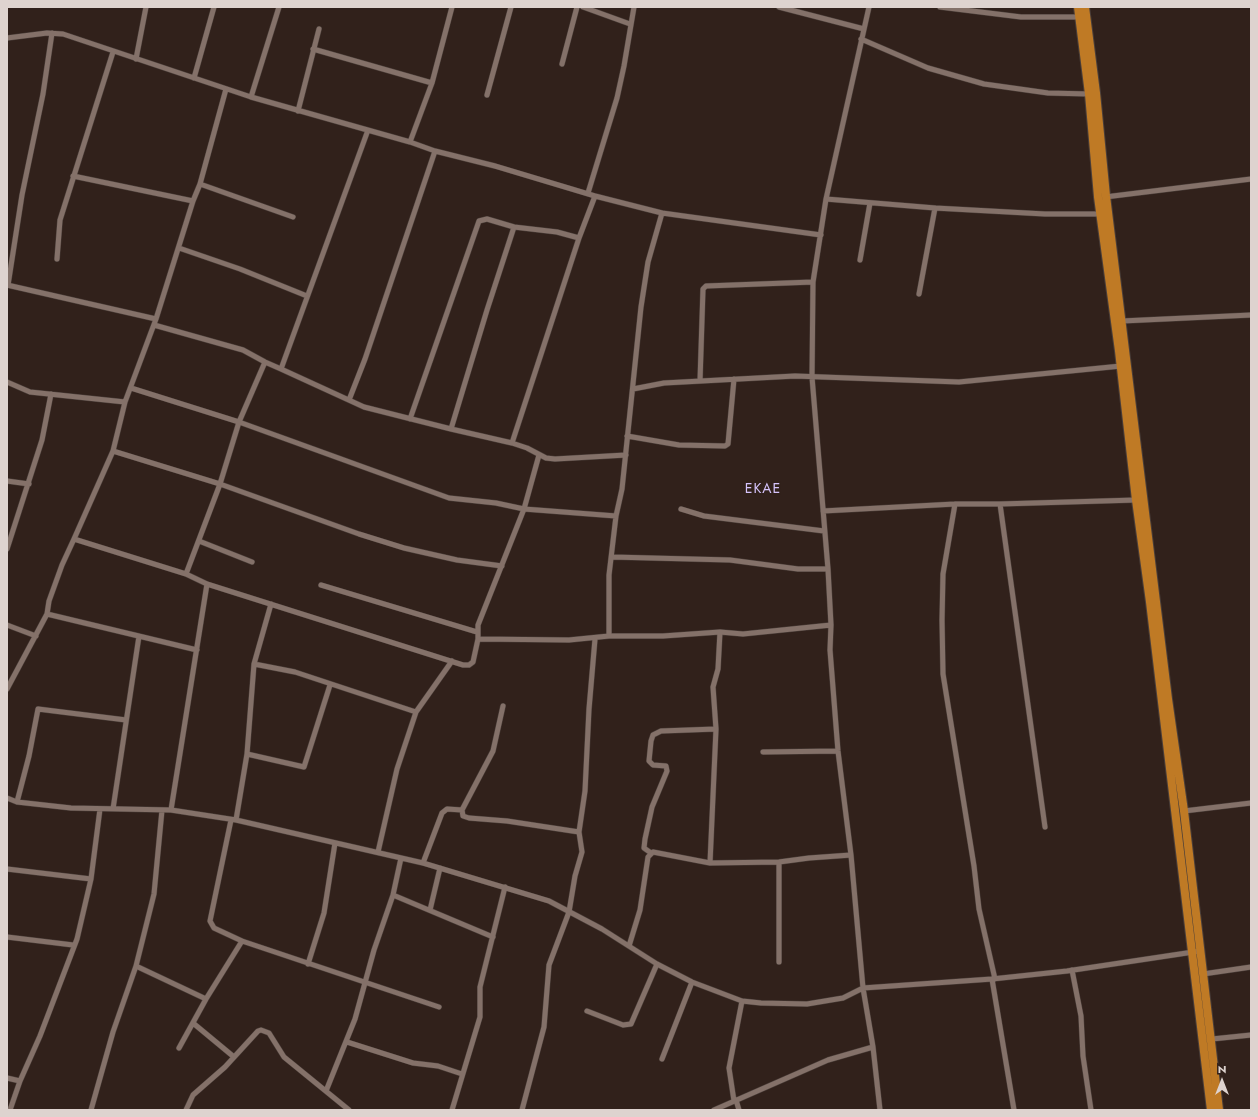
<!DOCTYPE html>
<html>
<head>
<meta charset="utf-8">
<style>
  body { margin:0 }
  #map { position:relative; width:1258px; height:1117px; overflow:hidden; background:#31211b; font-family:Jost,sans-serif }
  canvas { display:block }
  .frame { position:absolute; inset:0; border:8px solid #ded3cf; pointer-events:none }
  .north { position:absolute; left:1202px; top:1061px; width:40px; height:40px; -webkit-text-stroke:3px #31211b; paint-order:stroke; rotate:0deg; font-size:11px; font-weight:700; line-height:16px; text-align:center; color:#ded3cf }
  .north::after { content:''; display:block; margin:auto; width:14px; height:18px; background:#ded3cf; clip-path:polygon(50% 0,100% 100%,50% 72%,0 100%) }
</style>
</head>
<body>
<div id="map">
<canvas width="1258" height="1117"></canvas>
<div class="frame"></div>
<div class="north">N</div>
</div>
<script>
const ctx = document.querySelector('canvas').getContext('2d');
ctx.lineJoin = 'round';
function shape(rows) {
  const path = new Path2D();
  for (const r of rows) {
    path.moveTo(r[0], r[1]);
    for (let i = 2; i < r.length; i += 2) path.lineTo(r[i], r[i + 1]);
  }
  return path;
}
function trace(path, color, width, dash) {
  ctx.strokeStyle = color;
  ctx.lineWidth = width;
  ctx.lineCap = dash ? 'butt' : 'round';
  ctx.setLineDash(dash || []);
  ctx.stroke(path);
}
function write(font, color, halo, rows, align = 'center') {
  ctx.font = font + ' Jost,sans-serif';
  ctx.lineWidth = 3.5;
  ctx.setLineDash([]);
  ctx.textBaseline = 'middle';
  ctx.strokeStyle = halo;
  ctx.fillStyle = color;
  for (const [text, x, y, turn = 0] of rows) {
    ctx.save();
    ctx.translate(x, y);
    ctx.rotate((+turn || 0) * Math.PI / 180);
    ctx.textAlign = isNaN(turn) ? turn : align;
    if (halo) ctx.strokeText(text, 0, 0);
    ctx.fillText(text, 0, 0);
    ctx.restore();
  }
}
const minor = shape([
  [583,7,630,24],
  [779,7,864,29],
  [869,7,826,199,813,282,812,377,828,569,831,625,830,650,838,751,851,855,863,988,873,1047,880,1110],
  [940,7,1021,17,1079,17],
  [7,38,47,33,63,34,251,97,410,142,435,151,495,166,595,196,662,213,821,235],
  [861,39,928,68,984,84,1048,93,1089,94],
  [313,49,432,83],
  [136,59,146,7],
  [562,64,577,7],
  [194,78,214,7],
  [487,95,511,7],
  [251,97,279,7],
  [298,111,319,29],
  [368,130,281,369,364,407,451,429,512,443,527,448,546,458,555,459,626,455],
  [410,142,432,83,452,7],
  [73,176,193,201],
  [200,184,293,217],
  [588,193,617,98,624,66,634,7],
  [1105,197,1251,179],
  [826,199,935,208,1045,214,1100,214],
  [179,248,240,269,307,296],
  [57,259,60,220,113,52],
  [860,260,870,203],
  [7,285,156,319],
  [8,285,22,195,43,94,52,33],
  [919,294,935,208],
  [1122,321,1251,315],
  [154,325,243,350,265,362,281,369],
  [700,381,703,289,706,286,813,282],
  [7,382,30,392,125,402],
  [131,388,239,422,449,498,496,503,524,509,616,516],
  [633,389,664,383,795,376,959,382,1121,366],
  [349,400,365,359,435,151],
  [410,419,479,221,487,219,514,227,557,232,579,238],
  [451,429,487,310,514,227],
  [627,436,679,445,725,446,728,444,734,379],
  [512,443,579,238,595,196],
  [113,451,220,484,359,534,404,548,457,560,502,566],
  [7,481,29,484],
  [955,504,943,574,942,620,943,674,974,866,979,909,995,979],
  [1000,504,1045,827],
  [681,509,704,516,824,531],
  [823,511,955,504,1000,504,1136,500],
  [74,539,113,451,125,402,156,319,193,201,200,184,226,89],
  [199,541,252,562],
  [7,549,42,440,51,394],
  [612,557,730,560,798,569,828,569],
  [186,574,220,484,239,422,265,362],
  [321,585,477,632],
  [47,614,197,650],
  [7,625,36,636],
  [609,636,609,575,616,516,622,489,641,307,648,262,662,213],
  [478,639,478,625,524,509,539,455],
  [254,664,295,672,416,712,452,661],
  [7,689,47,614,49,601,62,565,74,539,186,574,207,584,463,665,469,665,473,662,478,639,569,640,609,636,663,636,720,632,743,634,831,625],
  [503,706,493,751,462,810,463,816,469,818,507,821,579,832],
  [763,752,838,751],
  [247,754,304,767,330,685],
  [7,798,17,802,71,808,171,810,236,820,423,863,549,901,602,929,657,964,692,982,742,1001,761,1003,807,1004,843,998,863,988,992,979,1067,971,1200,951],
  [17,802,29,756,38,709,126,720],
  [113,809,139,636],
  [171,810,207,584],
  [1184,811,1251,803],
  [231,820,210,921,214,928,242,941],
  [236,820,247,754,254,664,271,604],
  [378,852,397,769,416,712],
  [651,853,644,848,645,839,652,807,667,771,666,766,653,765,649,761,651,741,653,735,661,731,716,729],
  [423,863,442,813,447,809,462,810],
  [710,863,716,729,713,687,718,669,720,632],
  [7,869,91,879],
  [393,895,493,937],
  [430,910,440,868],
  [7,937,73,945],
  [629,946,640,910,648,857,653,852,710,863,779,862,809,858,851,855],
  [779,962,779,862],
  [308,964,324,913,335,843],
  [136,966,206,999],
  [1072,970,1081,1016,1083,1056,1091,1110],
  [1203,974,1251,967],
  [992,979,1014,1110],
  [587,1011,623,1025,631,1024,657,964],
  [193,1023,234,1057],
  [1212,1039,1251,1035],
  [347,1042,413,1063,438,1066,462,1074],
  [179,1048,206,999,242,941,439,1007],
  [662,1059,692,982],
  [7,1078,20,1081],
  [326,1091,355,1019,374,950,393,895,401,858],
  [736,1100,739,1110],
  [734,1101,729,1068,742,1001],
  [10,1110,20,1081,40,1036,77,939,91,879,100,809],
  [91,1110,113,1032,136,966,154,894,162,810],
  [186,1110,193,1095,225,1067,258,1031,261,1030,269,1033,284,1057,349,1110],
  [452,1110,480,1017,480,987,505,887],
  [522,1110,544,1027,549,965,569,912,575,876,582,852,579,832,585,791,589,709,595,639],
  [714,1110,828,1060,873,1047]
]);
const trunk = shape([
  [1078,7,1089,94,1098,197,1119,351,1136,500,1150,602,1211,1110],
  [1085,7,1096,93,1106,196,1168,699,1184,811,1219,1110]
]);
const quarterNames = [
  ["EKAE",763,490]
];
trace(minor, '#4b3f3a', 6);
trace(trunk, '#4b3f3a', 10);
trace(minor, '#847169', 5);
trace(trunk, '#bf7a25', 8);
ctx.letterSpacing = '1px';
write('14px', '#d5c3fb', '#31211b', quarterNames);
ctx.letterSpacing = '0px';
</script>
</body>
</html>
